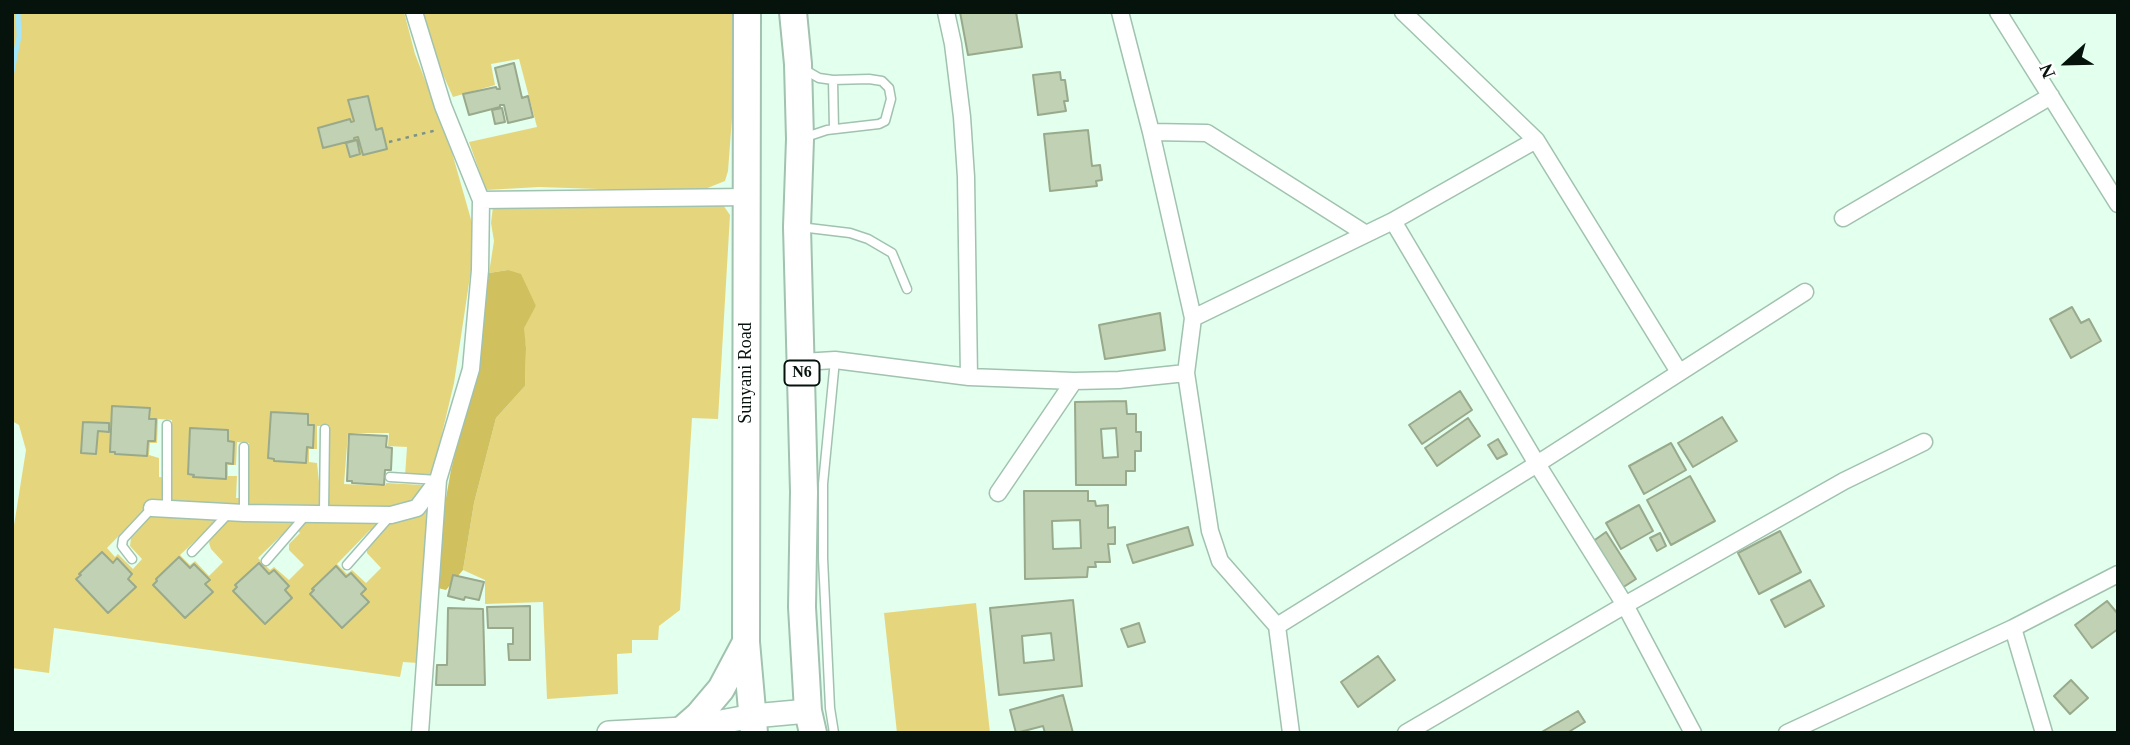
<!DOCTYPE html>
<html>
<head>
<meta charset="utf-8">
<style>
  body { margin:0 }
  #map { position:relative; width:2130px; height:745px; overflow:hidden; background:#e3ffee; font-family:Georgia,serif }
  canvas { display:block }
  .frame { position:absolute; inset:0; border:14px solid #06120c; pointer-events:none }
  .north { position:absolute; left:2032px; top:28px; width:70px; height:70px; -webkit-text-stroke:5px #fff; paint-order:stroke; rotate:248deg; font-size:19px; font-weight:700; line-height:28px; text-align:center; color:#06120c }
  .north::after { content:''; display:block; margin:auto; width:24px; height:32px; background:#06120c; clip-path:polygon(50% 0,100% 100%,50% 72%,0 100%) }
</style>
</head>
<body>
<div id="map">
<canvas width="2130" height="745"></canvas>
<div class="frame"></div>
<div class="north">N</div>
</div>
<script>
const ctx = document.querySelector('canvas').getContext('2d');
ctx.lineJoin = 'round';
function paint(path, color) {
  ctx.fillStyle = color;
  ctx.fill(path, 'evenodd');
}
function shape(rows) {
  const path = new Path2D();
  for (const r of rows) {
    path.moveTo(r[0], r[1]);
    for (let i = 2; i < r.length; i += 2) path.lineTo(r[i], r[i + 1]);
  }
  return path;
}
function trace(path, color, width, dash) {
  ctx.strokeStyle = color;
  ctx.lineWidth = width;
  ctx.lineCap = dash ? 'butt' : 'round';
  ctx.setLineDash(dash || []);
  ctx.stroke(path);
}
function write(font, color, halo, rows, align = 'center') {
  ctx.font = font + ' Georgia,serif';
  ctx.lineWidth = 6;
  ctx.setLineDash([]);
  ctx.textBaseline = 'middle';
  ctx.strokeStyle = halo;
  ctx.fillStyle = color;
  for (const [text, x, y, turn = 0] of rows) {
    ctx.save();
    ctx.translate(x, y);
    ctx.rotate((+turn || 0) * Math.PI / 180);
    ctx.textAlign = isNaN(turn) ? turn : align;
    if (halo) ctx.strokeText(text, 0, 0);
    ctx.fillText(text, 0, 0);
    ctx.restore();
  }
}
const green = shape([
  [12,12,404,12,415,54,449,142,472,223,472,263,454,383,434,467,431,475,425,476,405,476,407,447,388,446,389,433,348,433,344,484,385,486,386,483,423,485,422,493,432,500,418,663,403,662,400,677,54,628,49,673,12,668,12,538,26,450,19,425,12,421],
  [158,419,172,420,171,478,159,477,159,458,149,455,150,443,157,443],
  [317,426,330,426,328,483,319,482,317,463,309,462,309,449,317,449],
  [237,442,249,443,248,498,236,498,237,476,228,476,228,465,236,465],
  [138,516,145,523,131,538,130,546,142,559,133,569,118,554,115,557,107,548],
  [216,521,209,543,211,549,223,562,209,576,195,561,190,565,180,555],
  [292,525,300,533,289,544,289,550,304,565,289,580,274,567,270,570,258,558],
  [370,530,378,537,367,550,367,553,381,568,366,583,352,570,347,574,337,564],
  [419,12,735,12,735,78,728,171,725,181,705,189,598,189,539,187,486,190,469,142,537,127,519,59,491,64,495,85,453,97,421,25],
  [723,205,730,215,718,419,692,418,680,610,659,626,658,640,632,640,632,653,617,654,618,694,547,699,543,602,485,604,485,580,463,570,474,503,496,418,525,386,526,348,523,328,536,306,508,270,489,273,494,241,491,223,493,207],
  [976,603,990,733,897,733,884,613]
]);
const forest = shape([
  [508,270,521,274,536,306,524,328,526,348,525,386,496,418,474,503,463,570,446,590,434,587,441,526,451,470,470,397,489,273]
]);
const stream = shape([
  [12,72,19,36,18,12]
]);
const building = shape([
  [960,12,1016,12,1022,47,968,55,960,12],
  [514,63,522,98,528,96,533,117,508,123,504,105,500,105,500,107,469,115,463,94,496,87,497,89,500,89,495,68,514,63],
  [1060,72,1061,80,1065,80,1068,101,1064,101,1066,111,1038,115,1033,75,1060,72],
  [368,96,376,130,382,128,387,149,363,155,358,137,354,138,355,140,323,148,318,128,350,119,351,122,354,121,348,100,368,96],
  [502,108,505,122,495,124,492,110,502,108],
  [1088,130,1092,166,1100,165,1102,180,1096,181,1097,186,1050,191,1044,134,1088,130],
  [357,140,360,154,350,157,346,143,357,140],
  [2072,307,2081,323,2089,319,2101,341,2071,358,2050,319,2072,307],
  [1160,313,1165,350,1105,359,1099,325,1160,313],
  [1460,391,1472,410,1422,444,1409,425,1460,391],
  [1126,401,1127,414,1136,414,1136,432,1141,432,1141,451,1135,451,1135,471,1126,471,1126,485,1076,485,1075,402,1126,401],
  [1116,428,1118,457,1103,458,1101,429,1116,428],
  [112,406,150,408,149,419,156,419,155,441,148,441,147,456,115,454,115,452,110,452,112,406],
  [271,412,308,414,308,425,314,425,313,448,307,447,306,463,274,461,274,459,268,458,271,412],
  [1722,417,1737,441,1693,467,1678,443,1722,417],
  [1468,418,1480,436,1437,466,1425,448,1468,418],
  [83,422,109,423,109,432,98,431,96,454,81,453,83,422],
  [190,428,228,430,228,441,234,442,233,464,226,463,226,479,193,477,194,475,188,474,190,428],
  [349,434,387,436,386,447,392,448,391,470,385,470,384,485,352,483,352,481,347,481,349,434],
  [1498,439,1507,454,1497,459,1488,445,1498,439],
  [1671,443,1686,470,1644,494,1629,466,1671,443],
  [1690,476,1715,521,1671,545,1647,500,1690,476],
  [1024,491,1088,491,1088,501,1095,501,1096,506,1108,505,1108,528,1115,527,1115,544,1108,544,1110,562,1095,562,1096,567,1088,567,1087,577,1025,579,1024,491],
  [1080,520,1081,548,1053,549,1052,521,1080,520],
  [1639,505,1653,531,1621,549,1606,523,1639,505],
  [1188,527,1193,545,1133,563,1127,545,1188,527],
  [1780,531,1801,572,1759,594,1738,553,1780,531],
  [1606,532,1636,579,1622,588,1592,542,1606,532],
  [1660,533,1666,546,1657,551,1650,538,1660,533],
  [102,552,113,563,117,558,132,574,128,579,136,587,108,613,76,579,81,575,79,574,102,552],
  [179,557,190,568,194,564,210,580,205,584,213,592,185,618,153,585,157,581,156,579,179,557],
  [259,563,269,574,274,570,289,586,285,590,292,598,265,624,233,591,237,587,235,585,259,563],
  [336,566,346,577,351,573,366,589,361,594,369,602,342,628,310,594,314,590,312,589,336,566],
  [453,575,484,582,479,600,465,597,464,600,448,596,453,575],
  [1810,580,1824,606,1785,627,1771,600,1810,580],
  [1073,600,1082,686,999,695,990,608,1073,600],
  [1051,633,1054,660,1024,663,1022,636,1051,633],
  [2107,601,2118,614,2118,629,2092,648,2075,625,2107,601],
  [530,606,530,660,509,660,508,644,513,644,513,628,488,628,487,607,530,606],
  [448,608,483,609,485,685,436,685,437,665,447,665,448,608],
  [1139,623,1145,642,1128,647,1121,629,1139,623],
  [1378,656,1395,680,1358,707,1341,682,1378,656],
  [2071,680,2088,698,2070,714,2054,696,2071,680],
  [1063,695,1073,733,1045,733,1043,726,1016,733,1010,710,1063,695],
  [1578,711,1585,722,1567,733,1540,733,1578,711]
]);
const path = shape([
  [389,142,437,130]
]);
const lane = shape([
  [833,80,834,129],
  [803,138,827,130,879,124,885,121,891,99,889,88,882,81,869,79,833,80,819,78,805,70],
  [800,227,850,233,868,239,892,253,907,289],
  [167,425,167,508],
  [244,447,244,513],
  [390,477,438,480],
  [324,512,325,429],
  [192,552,228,514],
  [132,559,122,546,123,539,152,508],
  [266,561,306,515],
  [347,565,391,515],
  [834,733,830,708,823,558,823,484,835,360]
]);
const street = shape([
  [946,12,953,44,962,117,966,177,969,377],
  [1120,12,1151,132,1193,318,1186,373,1210,531,1220,561,1277,626,1291,733],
  [1403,12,1536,140,1679,372],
  [1998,12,2118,204],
  [1151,132,1207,133,1366,234],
  [481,200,747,197],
  [1843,218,2051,96],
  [1393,221,1537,464,1625,605,1693,733],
  [1193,318,1393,221,1536,140],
  [802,362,835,360,969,377,1074,381,1119,380,1186,373],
  [998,493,1074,381],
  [152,508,244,513,391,515,417,508,438,480,471,369,480,270,481,200,443,106,414,12],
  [1277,626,1537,464,1805,292],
  [2013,628,2044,733],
  [420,733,438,480],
  [1406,733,1625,605,1844,481,1924,442],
  [1787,733,2013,628,2118,574]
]);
const secondary = shape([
  [609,733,683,729,753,716,808,711]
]);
const primary = shape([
  [747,12,746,642,754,733],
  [793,12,798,64,800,139,797,227,804,492,802,607,808,711,813,733],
  [690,733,683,729,699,715,721,689,746,642]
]);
const shields = [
  [802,373,35]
];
const shieldNames = [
  ["N6",802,373]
];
const streetNames = [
  ["Sunyani Road",746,373,-90]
];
paint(green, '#e5d67d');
paint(forest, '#d0c05e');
trace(stream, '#a4e6fb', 5);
paint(building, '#c1d1b3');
trace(building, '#99a98b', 2);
trace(lane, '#a1c2af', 11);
trace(street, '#a1c2af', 19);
trace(secondary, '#a1c2af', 26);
trace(primary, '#a1c2af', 30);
trace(path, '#7e9387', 2.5, [3.5, 5]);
trace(lane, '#fff', 8);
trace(street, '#fff', 16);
trace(secondary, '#fff', 23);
trace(primary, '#fff', 26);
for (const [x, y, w] of shields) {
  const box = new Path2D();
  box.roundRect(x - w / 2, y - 12.5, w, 25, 5);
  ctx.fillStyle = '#fff';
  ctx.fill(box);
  trace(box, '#06120c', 2);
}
write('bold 16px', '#06120c', null, shieldNames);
write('18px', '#06120c', '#fff', streetNames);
</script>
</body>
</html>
